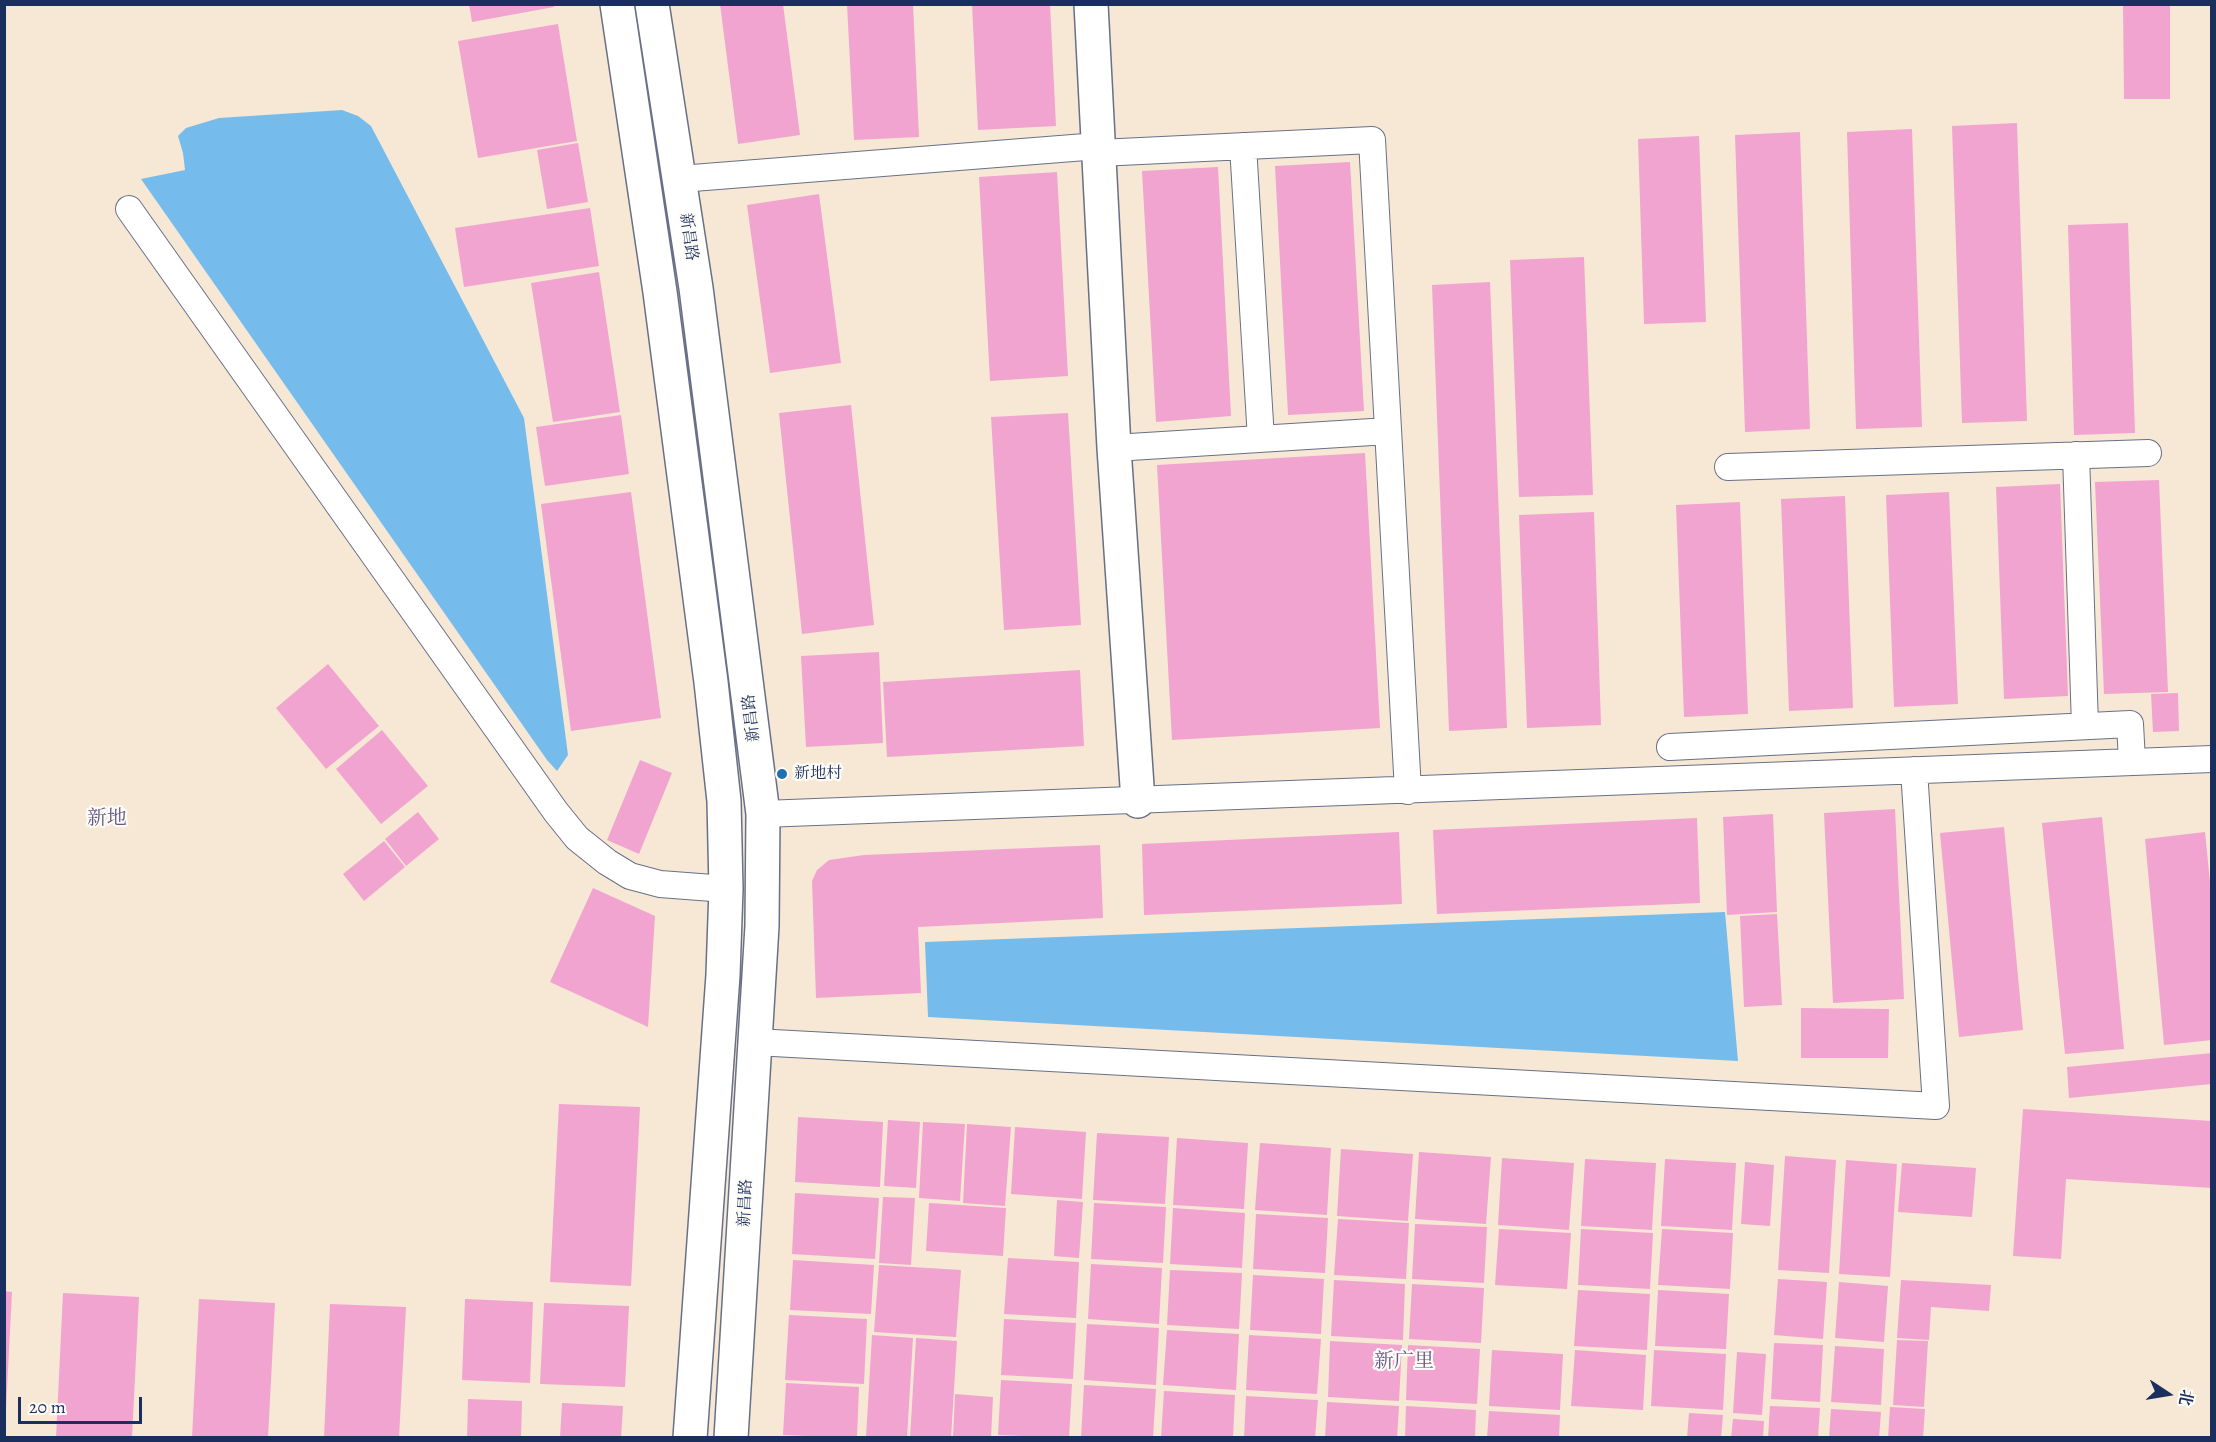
<!DOCTYPE html>
<html>
<head>
<meta charset="utf-8">
<style>
  body { margin:0 }
  #map { position:relative; width:2216px; height:1442px; overflow:hidden; background:#f6e8d4; font-family:Alegreya,"Noto Serif SC",serif }
  canvas { display:block }
  .frame { position:absolute; inset:0; border:6px solid #1b2f5e; pointer-events:none }
  .north { position:absolute; left:2138px; top:1364px; width:60px; height:60px; -webkit-text-stroke:4px #fdfcf7; paint-order:stroke; rotate:102deg; font-size:16px; font-weight:700; line-height:24px; text-align:center; color:#1b2f5e }
  .north::after { content:''; display:block; margin:auto; width:21px; height:27px; background:#1b2f5e; clip-path:polygon(50% 0,100% 100%,50% 72%,0 100%) }
  .scale { position:absolute; left:18px; top:1397px; width:124px; height:27px; box-sizing:border-box; border:3px solid #1b2f5e; border-top:0; padding-left:8px; font-size:18px; line-height:21px; white-space:nowrap; color:#1b2f5e; -webkit-text-stroke:4px #fdfcf7; paint-order:stroke }
</style>
</head>
<body>
<div id="map">
<canvas width="2216" height="1442"></canvas>
<div class="frame"></div>
<div class="north">北</div>
<div class="scale">20 m</div>
</div>
<script>
const ctx = document.querySelector('canvas').getContext('2d');
ctx.lineJoin = 'round';
function paint(path, color) {
  ctx.fillStyle = color;
  ctx.fill(path, 'evenodd');
}
function shape(rows) {
  const path = new Path2D();
  for (const r of rows) {
    path.moveTo(r[0], r[1]);
    for (let i = 2; i < r.length; i += 2) path.lineTo(r[i], r[i + 1]);
  }
  return path;
}
function trace(path, color, width, dash) {
  ctx.strokeStyle = color;
  ctx.lineWidth = width;
  ctx.lineCap = dash ? 'butt' : 'round';
  ctx.setLineDash(dash || []);
  ctx.stroke(path);
}
function write(font, color, halo, rows, align = 'center') {
  ctx.font = font + ' Alegreya,"Noto Serif SC",serif';
  ctx.lineWidth = 4.5;
  ctx.setLineDash([]);
  ctx.textBaseline = 'middle';
  ctx.strokeStyle = halo;
  ctx.fillStyle = color;
  for (const [text, x, y, turn = 0] of rows) {
    ctx.save();
    ctx.translate(x, y);
    ctx.rotate((+turn || 0) * Math.PI / 180);
    ctx.textAlign = isNaN(turn) ? turn : align;
    if (halo) ctx.strokeText(text, 0, 0);
    ctx.fillText(text, 0, 0);
    ctx.restore();
  }
}
const water = shape([
  [342,110,358,116,371,126,524,418,568,755,557,771,547,760,141,179,185,170,183,153,178,136,186,128,219,118],
  [1725,912,1738,1061,928,1017,925,942]
]);
const building = shape([
  [469,4,553,4,554,7,472,22],
  [720,4,783,4,800,135,738,144],
  [847,4,913,4,919,137,854,140],
  [972,4,1050,4,1056,126,978,130],
  [2123,4,2170,4,2170,99,2124,99],
  [558,24,577,141,478,158,458,41],
  [2017,123,2027,421,1962,423,1952,126],
  [1912,129,1922,427,1856,429,1847,132],
  [1800,132,1810,429,1745,432,1735,135],
  [1699,136,1706,322,1644,324,1638,139],
  [578,143,588,202,547,209,537,150],
  [1350,162,1364,411,1288,415,1275,166],
  [1218,167,1231,416,1156,422,1142,171],
  [1057,172,1068,376,990,381,979,177],
  [819,194,841,363,770,373,747,205],
  [590,208,599,266,464,287,455,228],
  [2128,223,2135,433,2074,435,2068,225],
  [1584,257,1593,495,1519,497,1510,260],
  [599,272,620,412,553,422,531,283],
  [1490,282,1507,728,1449,731,1432,285],
  [851,405,874,625,802,634,779,413],
  [1068,413,1081,625,1004,630,991,417],
  [621,415,629,474,545,486,536,427],
  [1365,453,1380,728,1172,740,1157,465],
  [2159,480,2168,692,2104,694,2095,482],
  [2060,484,2068,696,2004,699,1996,487],
  [631,492,661,718,571,731,541,504],
  [1949,492,1958,704,1894,707,1886,495],
  [1845,496,1853,708,1789,711,1781,499],
  [1740,502,1748,714,1684,717,1676,505],
  [1594,512,1601,725,1527,728,1519,515],
  [879,652,883,743,806,747,801,656],
  [328,664,379,726,326,769,276,708],
  [1080,670,1084,746,887,757,883,682],
  [2178,693,2179,731,2153,732,2151,694],
  [382,730,428,786,381,824,336,769],
  [640,760,672,773,639,854,607,840],
  [1895,809,1904,999,1833,1003,1824,813],
  [418,812,439,839,406,866,385,839],
  [1773,814,1777,912,1727,915,1723,817],
  [2102,817,2124,1049,2065,1054,2042,823],
  [1697,818,1700,903,1437,914,1433,830],
  [2004,827,2023,1030,1959,1037,1940,833],
  [1399,832,1402,904,1144,915,1142,844],
  [2205,832,2212,902,2212,1040,2164,1045,2145,839],
  [384,841,405,867,364,901,343,874],
  [1100,845,1103,918,918,927,921,993,816,998,812,881,817,870,829,860,864,855],
  [593,888,655,916,648,1027,550,982],
  [1777,914,1782,1005,1744,1007,1740,916],
  [1801,1008,1889,1009,1888,1058,1801,1058],
  [2212,1053,2212,1084,2069,1098,2067,1067],
  [559,1104,640,1107,631,1286,550,1282],
  [2023,1109,2212,1121,2212,1188,2066,1179,2061,1259,2013,1256],
  [798,1117,883,1122,880,1187,795,1182],
  [888,1120,920,1122,916,1188,884,1186],
  [923,1122,965,1124,960,1201,919,1198],
  [967,1124,1011,1127,1005,1206,963,1203],
  [1015,1127,1086,1132,1082,1199,1011,1194],
  [1097,1133,1169,1137,1165,1204,1093,1200],
  [1177,1138,1248,1143,1244,1209,1173,1205],
  [1260,1143,1331,1148,1327,1215,1255,1210],
  [1341,1149,1413,1154,1408,1221,1337,1216],
  [1419,1152,1491,1157,1486,1224,1415,1219],
  [1785,1156,1836,1160,1829,1273,1778,1270],
  [1502,1158,1574,1163,1569,1230,1498,1225],
  [1585,1159,1656,1163,1652,1230,1581,1226],
  [1665,1159,1736,1163,1732,1230,1661,1226],
  [1846,1160,1897,1164,1890,1277,1839,1274],
  [1745,1162,1774,1165,1770,1226,1741,1224],
  [1902,1163,1976,1168,1972,1217,1898,1212],
  [795,1193,879,1198,875,1259,792,1254],
  [883,1197,915,1198,911,1265,879,1263],
  [1057,1200,1083,1202,1079,1258,1054,1256],
  [929,1203,1006,1208,1003,1256,926,1251],
  [1094,1203,1166,1207,1163,1263,1091,1259],
  [1173,1208,1245,1213,1242,1268,1170,1264],
  [1256,1214,1328,1218,1325,1273,1253,1269],
  [1338,1219,1409,1223,1406,1279,1334,1275],
  [1415,1224,1487,1227,1484,1283,1412,1279],
  [1499,1229,1571,1233,1567,1289,1495,1285],
  [1581,1229,1653,1233,1650,1289,1578,1285],
  [1662,1229,1733,1233,1730,1289,1658,1285],
  [1008,1258,1079,1262,1076,1318,1004,1314],
  [793,1260,874,1265,871,1314,790,1310],
  [1091,1264,1162,1268,1159,1324,1088,1319],
  [879,1265,961,1270,956,1337,874,1332],
  [1170,1270,1242,1273,1239,1329,1167,1325],
  [1253,1275,1324,1279,1321,1334,1250,1330],
  [1778,1279,1827,1282,1823,1339,1774,1335],
  [1334,1280,1405,1284,1403,1340,1331,1336],
  [1901,1280,1991,1285,1989,1311,1931,1307,1929,1340,1897,1338],
  [1839,1282,1888,1286,1884,1342,1835,1338],
  [1412,1284,1484,1288,1481,1343,1409,1339],
  [1578,1290,1650,1294,1647,1350,1574,1346],
  [1658,1290,1729,1294,1726,1349,1655,1346],
  [4,1291,12,1292,6,1409,4,1409],
  [63,1293,139,1297,132,1438,56,1438],
  [199,1299,275,1303,268,1438,192,1438],
  [465,1299,533,1302,530,1383,462,1380],
  [544,1303,629,1306,625,1387,540,1384],
  [330,1304,406,1307,399,1438,324,1438],
  [789,1315,867,1319,864,1384,785,1380],
  [1004,1319,1076,1323,1073,1379,1001,1375],
  [1087,1324,1159,1328,1156,1385,1084,1380],
  [1167,1330,1239,1334,1236,1390,1163,1385],
  [872,1335,913,1338,907,1438,866,1437],
  [1249,1335,1321,1339,1317,1394,1246,1390],
  [916,1338,957,1341,951,1438,910,1438],
  [1897,1340,1928,1341,1924,1407,1893,1405],
  [1330,1341,1402,1345,1399,1401,1328,1397],
  [1774,1343,1823,1345,1820,1402,1771,1399],
  [1408,1345,1480,1349,1477,1404,1406,1400],
  [1835,1346,1884,1349,1881,1405,1831,1402],
  [1492,1350,1563,1354,1560,1410,1489,1406],
  [1575,1350,1646,1355,1643,1410,1571,1406],
  [1654,1350,1726,1354,1723,1410,1651,1406],
  [1737,1352,1766,1354,1762,1415,1733,1413],
  [1001,1380,1072,1384,1069,1438,998,1435],
  [786,1383,859,1387,857,1438,783,1435],
  [1084,1385,1156,1389,1153,1438,1081,1438],
  [1164,1391,1235,1395,1233,1438,1161,1438],
  [955,1394,993,1397,991,1438,953,1438],
  [1246,1396,1318,1400,1315,1438,1244,1438],
  [468,1399,522,1401,521,1438,467,1438],
  [1327,1402,1399,1406,1397,1438,1325,1438],
  [562,1403,623,1406,621,1438,560,1438],
  [1406,1406,1476,1410,1475,1438,1405,1438],
  [1770,1406,1820,1408,1818,1438,1768,1438],
  [1890,1407,1925,1409,1923,1438,1888,1438],
  [1831,1409,1881,1412,1879,1438,1829,1438],
  [1489,1411,1560,1415,1559,1438,1487,1438],
  [1689,1413,1723,1415,1721,1438,1687,1438],
  [1733,1419,1764,1421,1763,1438,1731,1438]
]);
const service = shape([
  [1243,146,1261,439],
  [1099,153,1372,140,1408,791],
  [680,179,1098,146],
  [129,209,556,812,577,838,607,862,630,876,660,884,726,889],
  [1114,448,1388,431],
  [2076,455,2085,726],
  [1728,467,2148,453],
  [1670,747,2130,724,2132,761],
  [763,814,2212,759],
  [755,1042,1936,1106,1914,770]
]);
const minor = shape([
  [1091,4,1114,448,1138,801]
]);
const tertiary = shape([
  [617,4,660,292,711,682,724,801,726,889,723,975,690,1438],
  [652,4,696,288,763,814,762,926,731,1438]
]);
const markers = [
  [782,774,6,"#1f6fb2"]
];
const streetNames = [
  ["新昌路",688,237,82],
  ["新昌路",752,718,-97],
  ["新昌路",746,1203,-87]
];
const poiNames = [
  ["新地村",794,774]
];
const quarterNames = [
  ["新地",107,819],
  ["新广里",1404,1362]
];
paint(water, '#75bced');
paint(building, '#f1a4d0');
trace(service, '#687087', 28);
trace(minor, '#687087', 36);
trace(tertiary, '#687087', 36);
trace(service, '#fff', 26);
trace(minor, '#fff', 33);
trace(tertiary, '#fff', 33);
for (const [x, y, r, color] of markers) {
  const dot = new Path2D();
  dot.arc(x, y, r, 0, 2 * Math.PI);
  ctx.fillStyle = color;
  ctx.fill(dot);
  trace(dot, '#fdfcf7', 2);
}
write('16px', '#1b2f5e', '#fdfcf7', streetNames);
write('16px', '#1b2f5e', '#fdfcf7', poiNames, 'left');
write('20px', '#665886', '#fdfcf7', quarterNames);
</script>
</body>
</html>
